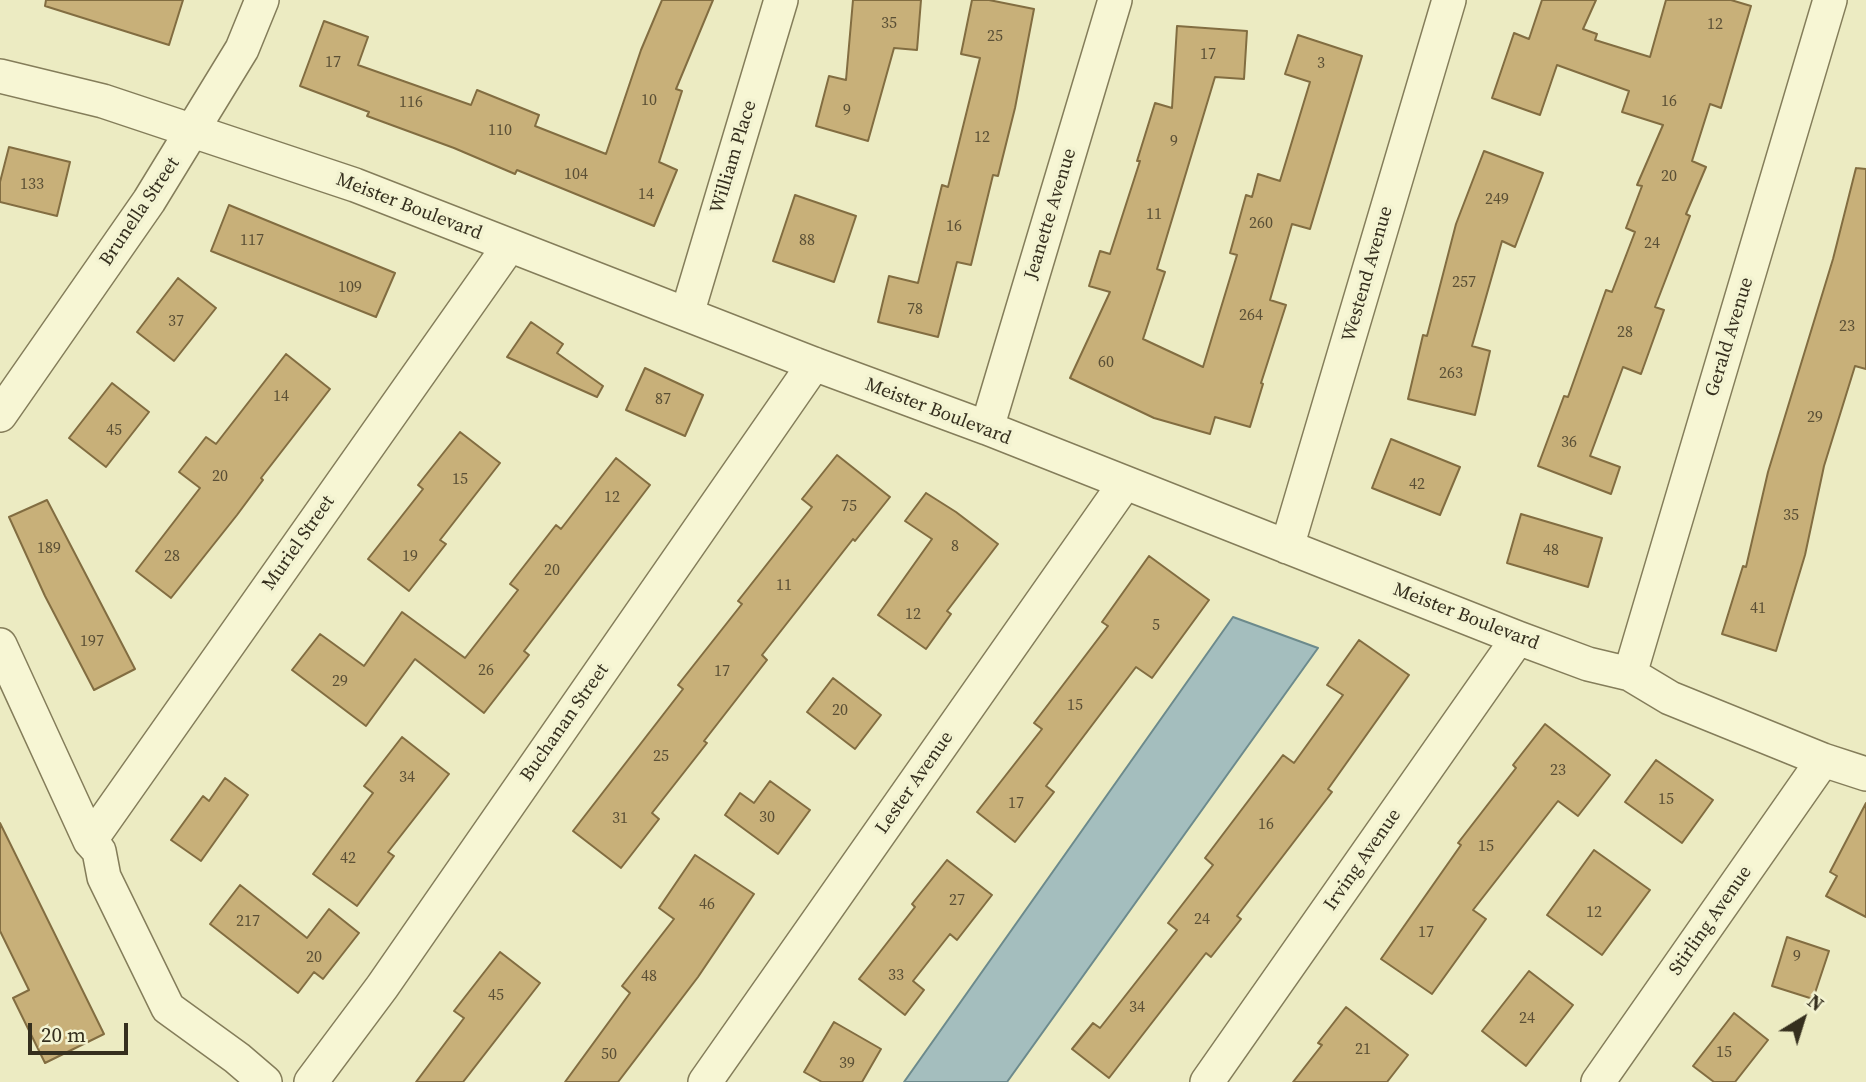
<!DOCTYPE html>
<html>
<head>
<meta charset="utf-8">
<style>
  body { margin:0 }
  #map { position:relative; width:1866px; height:1082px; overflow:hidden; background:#ecebc2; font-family:"Source Serif 4",serif }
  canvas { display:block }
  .north { position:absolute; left:1768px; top:984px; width:70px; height:70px; -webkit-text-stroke:5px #f3f3d1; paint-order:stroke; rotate:38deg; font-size:19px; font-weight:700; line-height:28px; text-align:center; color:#352f1e }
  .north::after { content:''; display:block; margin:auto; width:24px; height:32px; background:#352f1e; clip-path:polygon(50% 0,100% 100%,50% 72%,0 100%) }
  .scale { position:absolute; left:28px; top:1023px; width:100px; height:32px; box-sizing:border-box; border:4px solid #352f1e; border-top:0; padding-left:9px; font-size:21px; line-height:24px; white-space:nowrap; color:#352f1e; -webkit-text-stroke:5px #f3f3d1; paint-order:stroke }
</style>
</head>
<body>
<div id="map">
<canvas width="1866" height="1082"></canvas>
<div class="north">N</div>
<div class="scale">20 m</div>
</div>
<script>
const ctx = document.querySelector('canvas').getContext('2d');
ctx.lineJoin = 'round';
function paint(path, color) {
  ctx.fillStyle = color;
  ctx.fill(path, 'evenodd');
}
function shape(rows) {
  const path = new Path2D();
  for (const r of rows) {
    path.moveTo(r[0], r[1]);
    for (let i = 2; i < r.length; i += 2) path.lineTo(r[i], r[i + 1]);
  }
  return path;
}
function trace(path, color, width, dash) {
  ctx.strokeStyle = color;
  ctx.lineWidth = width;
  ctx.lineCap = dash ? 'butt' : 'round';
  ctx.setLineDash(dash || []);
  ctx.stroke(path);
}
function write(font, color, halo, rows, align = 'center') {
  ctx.font = font + ' "Source Serif 4",serif';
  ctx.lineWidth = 7;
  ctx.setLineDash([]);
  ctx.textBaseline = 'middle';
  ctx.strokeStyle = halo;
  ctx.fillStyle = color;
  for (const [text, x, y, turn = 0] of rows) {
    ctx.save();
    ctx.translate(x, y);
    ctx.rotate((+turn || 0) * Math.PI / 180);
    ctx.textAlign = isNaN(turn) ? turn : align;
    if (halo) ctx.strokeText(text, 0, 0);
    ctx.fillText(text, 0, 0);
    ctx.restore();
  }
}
const water = shape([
  [1233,617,1318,648,1007,1082,904,1082,1233,617]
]);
const building = shape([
  [46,0,183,0,169,45,45,6,46,0],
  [662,0,713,0,676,89,682,91,659,162,677,170,654,226,517,170,515,174,454,148,367,116,369,112,300,86,324,21,368,37,358,65,471,105,477,90,539,115,535,126,606,154,641,50,662,0],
  [853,0,921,0,917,50,894,48,868,141,816,126,829,76,846,80,853,0],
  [972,0,989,0,1034,9,1015,108,998,176,993,175,971,265,957,262,938,337,878,322,889,276,918,283,942,185,948,187,980,58,961,54,972,0],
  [1542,0,1596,0,1583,29,1597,34,1595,40,1650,57,1666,0,1731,0,1751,6,1721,108,1710,104,1692,161,1706,167,1686,214,1690,216,1655,307,1664,310,1641,374,1623,367,1590,456,1620,467,1611,494,1538,466,1564,396,1568,397,1606,290,1612,292,1635,232,1626,228,1642,186,1637,185,1663,125,1622,112,1629,91,1557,65,1540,115,1492,98,1514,33,1529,39,1542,0],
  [1177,26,1247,31,1244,79,1215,77,1157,269,1165,272,1143,339,1203,367,1237,255,1230,253,1246,195,1252,197,1258,174,1280,181,1310,82,1285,74,1298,35,1362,56,1310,229,1292,224,1270,300,1286,305,1261,383,1263,384,1250,427,1215,417,1210,434,1154,418,1070,378,1110,292,1089,286,1100,251,1110,254,1140,161,1137,161,1155,103,1172,108,1177,26],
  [9,147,70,162,57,216,0,202,0,182,9,147],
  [1484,151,1543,173,1515,247,1502,241,1472,346,1490,351,1475,415,1408,399,1423,335,1427,336,1456,224,1484,151],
  [1856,168,1866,169,1866,369,1855,366,1824,466,1805,555,1776,651,1722,634,1743,566,1746,567,1768,472,1833,259,1856,168],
  [795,195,856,216,834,282,773,261,795,195],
  [229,205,395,273,376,317,211,251,229,205],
  [178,278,216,308,174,361,137,332,178,278],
  [531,322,563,344,557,353,603,386,597,397,507,357,531,322],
  [286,354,330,389,261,478,263,480,237,515,171,598,136,571,200,488,179,472,206,437,216,444,286,354],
  [645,368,703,395,685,436,626,410,645,368],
  [112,383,149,412,106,467,69,438,112,383],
  [460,432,500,463,440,540,446,544,409,591,368,559,423,489,418,485,460,432],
  [1391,439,1460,467,1440,515,1372,488,1391,439],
  [837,455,890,497,855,541,853,539,762,655,767,660,704,741,707,743,652,813,659,819,621,868,573,831,683,689,678,685,742,604,738,601,812,507,802,499,837,455],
  [616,458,650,485,524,651,529,655,484,713,415,659,366,726,292,670,320,634,364,666,402,612,465,658,518,590,510,584,556,525,561,529,616,458],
  [926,493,956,512,998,544,947,611,951,614,926,649,878,615,932,539,905,521,926,493],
  [47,500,135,669,94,690,45,596,9,517,47,500],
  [1521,514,1602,538,1588,587,1507,563,1521,514],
  [1149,556,1209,600,1152,678,1136,667,1046,786,1054,792,1015,842,977,812,1042,729,1034,723,1108,626,1102,622,1149,556],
  [1359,640,1409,675,1328,789,1332,792,1237,916,1241,919,1211,957,1206,953,1109,1078,1072,1049,1093,1023,1100,1028,1177,930,1168,923,1213,865,1205,858,1283,755,1294,763,1343,695,1327,685,1359,640],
  [833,678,881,715,855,749,807,712,833,678],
  [1545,724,1610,775,1578,816,1558,801,1473,910,1486,919,1432,994,1381,959,1461,845,1458,843,1516,768,1513,765,1545,724],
  [402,737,449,774,388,852,394,856,357,906,313,874,373,793,364,786,402,737],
  [1656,760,1713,800,1682,843,1625,802,1656,760],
  [225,778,248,795,201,861,171,840,203,796,209,801,225,778],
  [770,781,810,810,778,854,725,815,740,793,754,803,770,781],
  [1866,803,1866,917,1826,896,1837,876,1830,872,1866,803],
  [0,823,104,1034,45,1063,13,998,29,990,0,931,0,823],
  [1594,850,1650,890,1602,955,1547,915,1594,850],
  [695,855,754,894,698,977,618,1082,565,1082,630,993,622,986,674,919,659,908,695,855],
  [947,860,992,895,957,940,950,934,913,981,924,990,905,1015,859,979,915,907,912,904,947,860],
  [240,885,307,938,329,909,359,933,323,979,314,972,298,993,210,924,240,885],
  [1787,937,1829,951,1813,999,1772,986,1787,937],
  [500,952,540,983,463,1082,416,1082,464,1018,454,1011,500,952],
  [1529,971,1573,1005,1526,1066,1482,1031,1529,971],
  [1346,1007,1408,1055,1387,1082,1293,1082,1322,1045,1318,1043,1346,1007],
  [1734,1013,1768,1040,1735,1082,1714,1082,1693,1066,1734,1013],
  [834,1022,881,1049,862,1082,822,1082,804,1072,834,1022]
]);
const street = shape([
  [0,76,103,101,355,185,814,364,987,428,1518,638,1588,664,1630,674,1670,698,1823,760,1866,774],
  [687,314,781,0],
  [0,415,149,201,242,49,262,0],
  [987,428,1115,0],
  [1287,547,1449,0],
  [0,645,90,841,99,851,104,877,168,1008,237,1058,265,1082],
  [1630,674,1830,0],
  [90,841,509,246],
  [311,1082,382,987,814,364],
  [705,1082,1125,483],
  [1207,1082,1518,638],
  [1598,1082,1823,760]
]);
const numberNames = [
  ["35",889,24],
  ["12",1715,25],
  ["25",995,37],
  ["17",1208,55],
  ["17",333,63],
  ["3",1321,64],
  ["10",649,101],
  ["16",1669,102],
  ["116",411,103],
  ["9",847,111],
  ["110",500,131],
  ["12",982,138],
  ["9",1174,142],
  ["104",576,175],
  ["20",1669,177],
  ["133",32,185],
  ["14",646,195],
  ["249",1497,200],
  ["11",1154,215],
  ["260",1261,224],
  ["16",954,227],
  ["117",252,241],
  ["88",807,241],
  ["24",1652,244],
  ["257",1464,283],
  ["109",350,288],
  ["78",915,310],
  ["264",1251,316],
  ["37",176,322],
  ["23",1847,327],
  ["28",1625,333],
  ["60",1106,363],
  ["263",1451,374],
  ["14",281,397],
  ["87",663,400],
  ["29",1815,418],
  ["45",114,431],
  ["36",1569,443],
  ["20",220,477],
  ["15",460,480],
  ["42",1417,485],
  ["12",612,498],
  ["75",849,507],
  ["35",1791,516],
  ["8",955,547],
  ["189",49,549],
  ["48",1551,551],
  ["28",172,557],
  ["19",410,557],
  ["20",552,571],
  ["11",784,586],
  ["41",1758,609],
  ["12",913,615],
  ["5",1156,626],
  ["197",92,642],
  ["26",486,671],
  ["17",722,672],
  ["29",340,682],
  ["15",1075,706],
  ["20",840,711],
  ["25",661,757],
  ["23",1558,771],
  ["34",407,778],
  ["15",1666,800],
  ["17",1016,804],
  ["30",767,818],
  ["31",620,819],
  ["16",1266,825],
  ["15",1486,847],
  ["42",348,859],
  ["27",957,901],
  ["46",707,905],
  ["12",1594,913],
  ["24",1202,920],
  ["217",248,922],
  ["17",1426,933],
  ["9",1797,957],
  ["20",314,958],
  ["33",896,976],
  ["48",649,977],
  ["45",496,996],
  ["34",1137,1008],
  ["24",1527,1019],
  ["21",1363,1050],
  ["15",1724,1053],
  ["50",609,1055],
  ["39",847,1064]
];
const streetNames = [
  ["William Place",734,157,-73],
  ["Meister Boulevard",409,207,21],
  ["Brunella Street",140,212,-56],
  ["Jeanette Avenue",1051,214,-73],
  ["Westend Avenue",1368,274,-74],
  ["Gerald Avenue",1730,337,-73],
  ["Meister Boulevard",938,412,21],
  ["Muriel Street",299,543,-55],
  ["Meister Boulevard",1466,617,21],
  ["Buchanan Street",565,723,-55],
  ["Lester Avenue",915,783,-55],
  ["Irving Avenue",1363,860,-55],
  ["Stirling Avenue",1711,921,-55]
];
paint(water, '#a4bebe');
trace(water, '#6c8a8c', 2);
paint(building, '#c8b079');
trace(building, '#826d41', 2);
trace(street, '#847d5a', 36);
trace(street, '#f7f6d4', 33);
write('16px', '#5a4f35', null, numberNames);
write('19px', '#352f1e', '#f3f3d1', streetNames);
</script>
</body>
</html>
